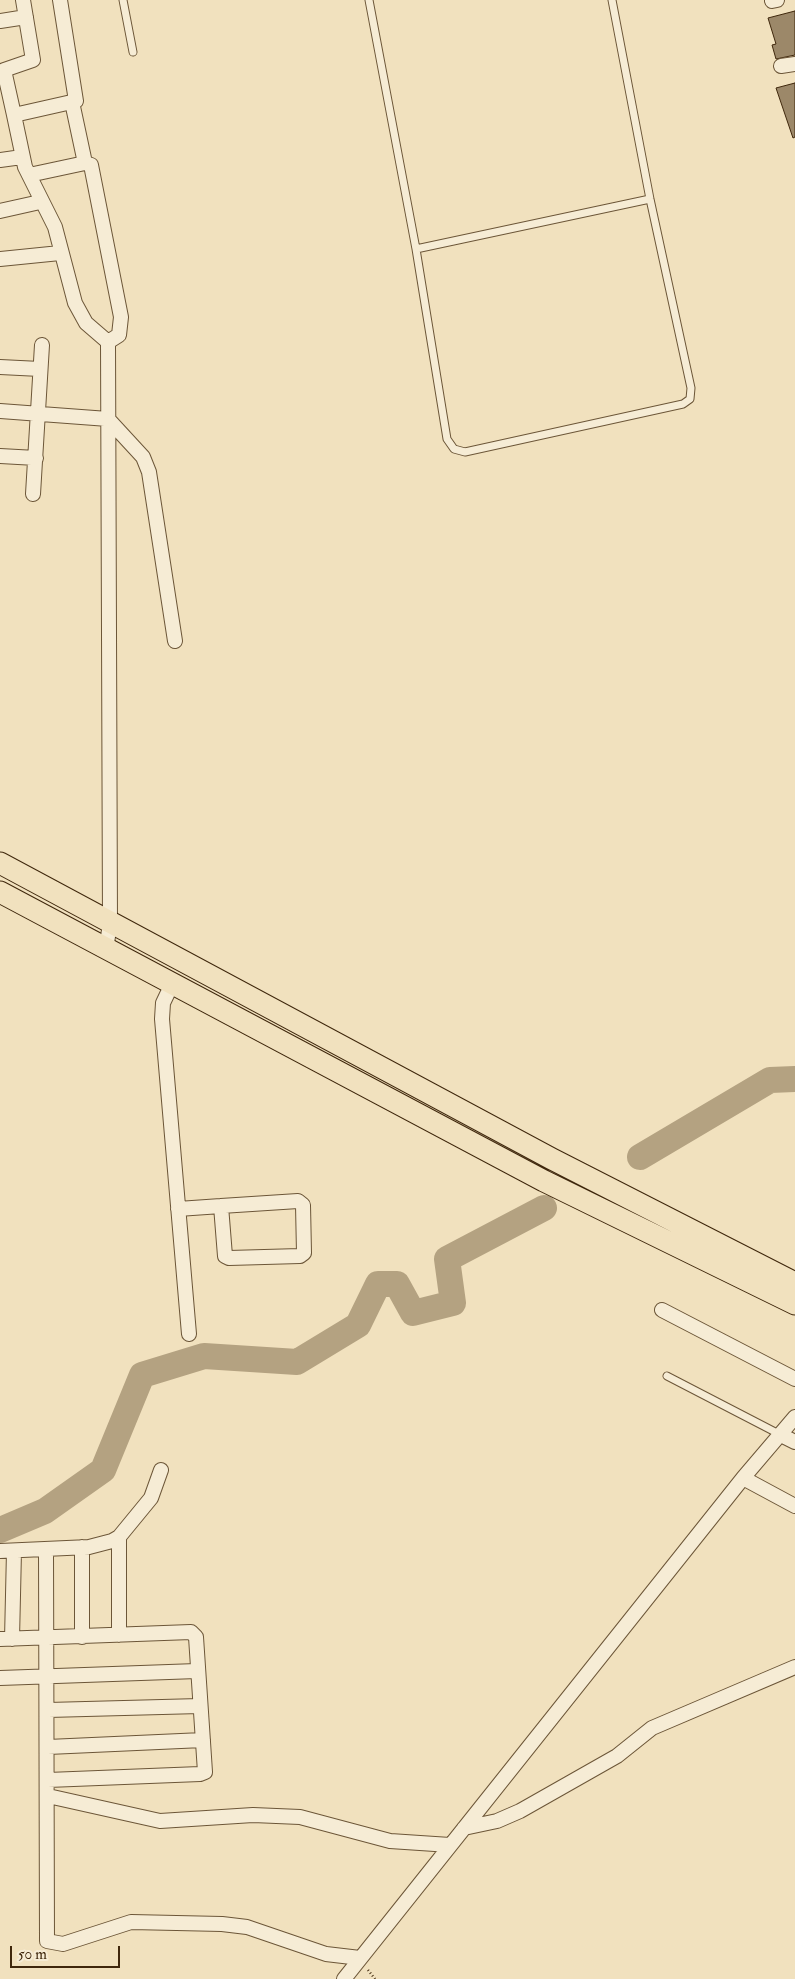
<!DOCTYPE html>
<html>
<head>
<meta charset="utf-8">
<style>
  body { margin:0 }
  #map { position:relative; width:795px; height:1979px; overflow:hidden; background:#f1e1be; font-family:"IM FELL Double Pica",serif }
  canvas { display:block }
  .scale { position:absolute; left:10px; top:1946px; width:110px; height:22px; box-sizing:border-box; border:2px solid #3f270c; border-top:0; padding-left:6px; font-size:15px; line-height:18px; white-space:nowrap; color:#3f270c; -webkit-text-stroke:4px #f6ecd5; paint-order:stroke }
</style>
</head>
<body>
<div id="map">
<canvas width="795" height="1979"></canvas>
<div class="scale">50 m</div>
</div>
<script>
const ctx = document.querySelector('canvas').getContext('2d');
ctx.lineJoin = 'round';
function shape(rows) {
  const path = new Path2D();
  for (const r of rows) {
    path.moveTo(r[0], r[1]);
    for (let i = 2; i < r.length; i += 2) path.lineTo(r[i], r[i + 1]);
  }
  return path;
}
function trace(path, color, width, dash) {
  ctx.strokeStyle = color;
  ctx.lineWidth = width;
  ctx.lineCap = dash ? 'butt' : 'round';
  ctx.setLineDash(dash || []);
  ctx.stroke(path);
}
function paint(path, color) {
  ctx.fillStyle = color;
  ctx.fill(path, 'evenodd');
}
const river = shape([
  [640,1157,770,1080,795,1079],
  [0,1530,45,1511,103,1470,142,1375,204,1356,297,1362,358,1325,378,1284,397,1284,413,1313,453,1303,447,1259,544,1208]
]);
const building = shape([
  [795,11,795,55,776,59,772,45,776,44,768,18,795,11],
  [795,83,795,137,793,138,776,88,795,83]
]);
const path = shape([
  [368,1970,375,1979]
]);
const service = shape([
  [123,0,133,52],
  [369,0,416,249,447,439,454,449,465,452,683,404,690,399,691,388,650,199,612,0],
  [416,249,650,199],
  [667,1376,781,1435]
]);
const minor = shape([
  [60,0,76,101,14,115,25,167,55,227,75,303,86,323,108,342,110,924,106,949],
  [772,1,777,0],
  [0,21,26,17],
  [781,66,795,64],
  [72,102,85,163],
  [14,115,4,70,33,60,23,0],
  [0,160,22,157],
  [29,175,85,163,91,165,121,317,119,335,108,342],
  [0,211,40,202],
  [0,259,60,253],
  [0,367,40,369],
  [0,411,108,419,143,457,149,472,175,641],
  [0,456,36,458],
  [33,494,42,345],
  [172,984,163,1003,162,1019,189,1334],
  [178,1209,221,1206,298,1201,303,1205,304,1253,300,1256,229,1258,225,1256,221,1206],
  [662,1310,795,1379],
  [781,1435,795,1442],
  [743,1478,795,1506],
  [119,1537,119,1635],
  [46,1550,47,1941,63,1944,131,1922,222,1924,247,1927,326,1954,360,1958],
  [0,1551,89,1547,112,1541,119,1537,151,1498,161,1470],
  [82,1637,82,1547],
  [0,1639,191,1632,196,1637,205,1772,200,1774,48,1780],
  [12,1639,14,1551],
  [0,1678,197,1671],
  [48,1710,200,1706],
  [48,1747,203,1740],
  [48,1796,160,1821,253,1815,300,1817,390,1841,450,1845],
  [464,1828,497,1821,520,1811,617,1756,652,1728,795,1667],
  [344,1979,743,1478,795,1417]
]);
const primary = shape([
  [0,863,552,1159,795,1283],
  [0,892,544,1181,795,1304]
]);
trace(river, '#b4a281', 26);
paint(building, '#9c8869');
trace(building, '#3f270c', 1);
trace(service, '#6c5638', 9);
trace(minor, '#6c5638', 16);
trace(primary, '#3f270c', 23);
trace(path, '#3f270c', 2.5, [1, 2.5]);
trace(service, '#f6ecd5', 7);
trace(minor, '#f6ecd5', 14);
trace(primary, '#f1e1be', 21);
</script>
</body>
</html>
